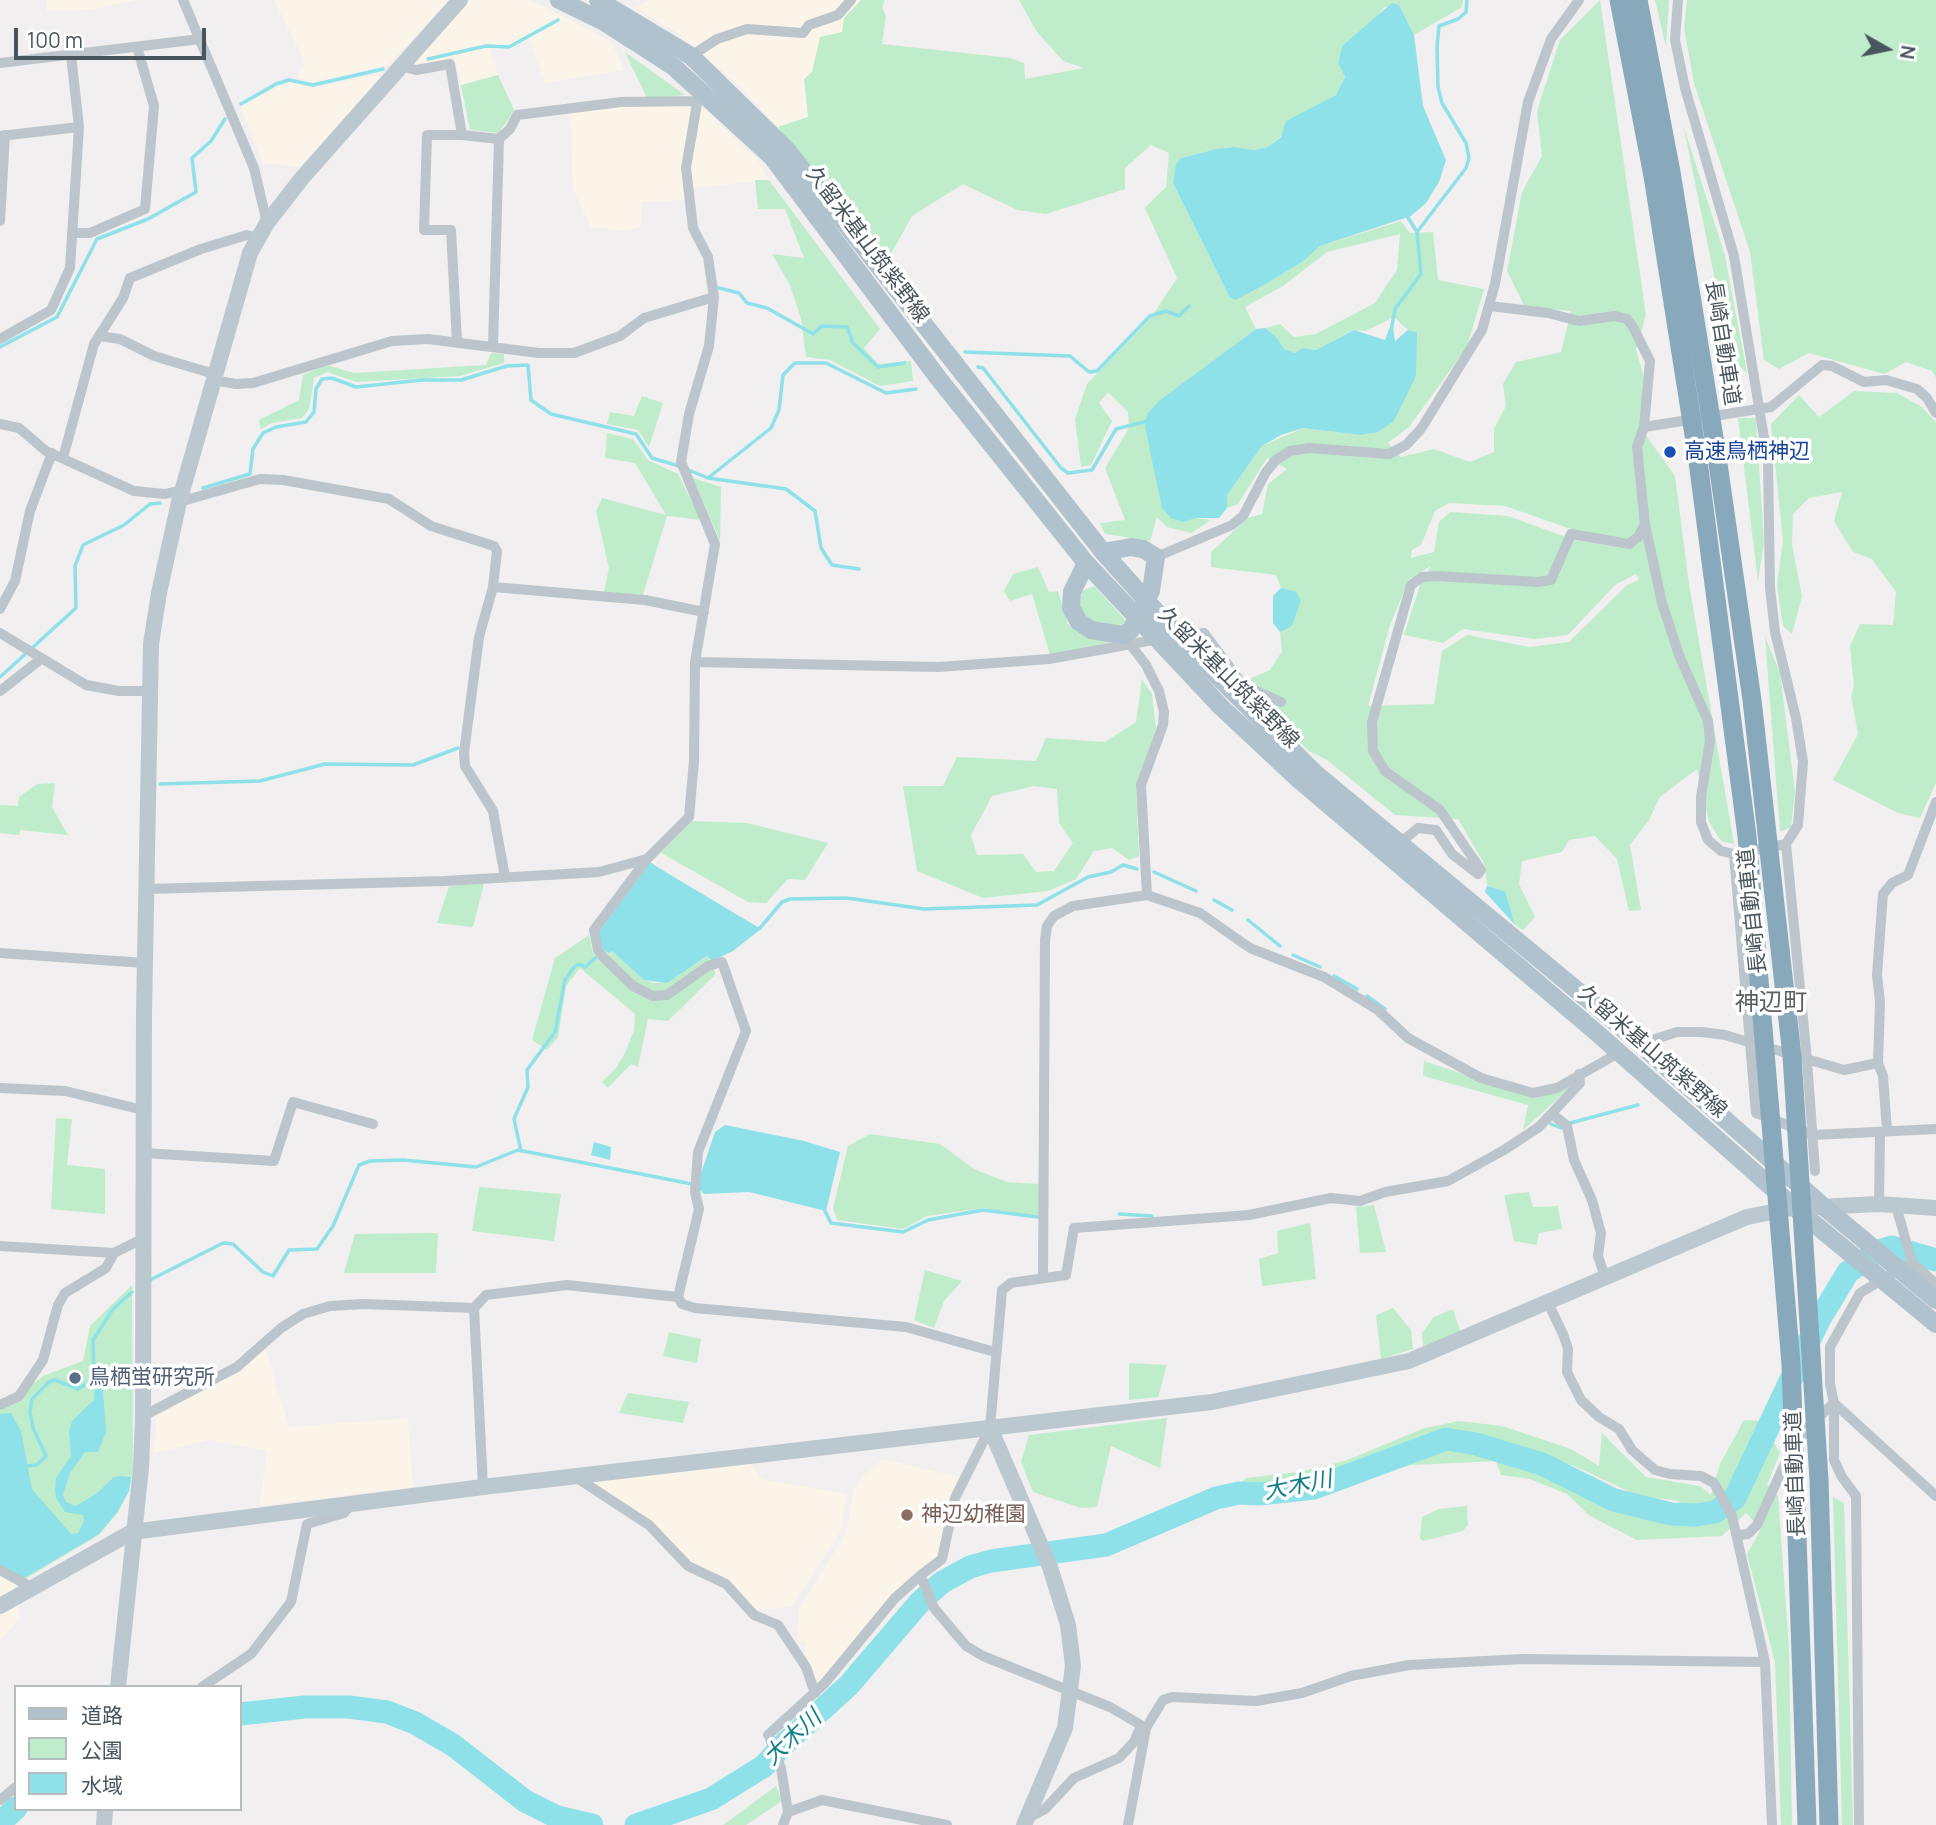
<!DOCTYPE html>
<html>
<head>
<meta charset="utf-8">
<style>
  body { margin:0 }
  #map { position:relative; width:1936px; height:1825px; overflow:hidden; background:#f1efef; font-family:Manrope,"Noto Sans JP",sans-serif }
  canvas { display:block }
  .legend { position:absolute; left:14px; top:1685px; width:228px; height:126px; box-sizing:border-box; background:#fff; border:2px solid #b6bbbe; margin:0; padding:9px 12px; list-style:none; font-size:21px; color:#48555c }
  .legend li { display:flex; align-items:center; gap:14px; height:35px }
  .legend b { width:35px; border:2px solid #b6bbbe }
  .north { position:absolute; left:1852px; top:14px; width:70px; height:70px; -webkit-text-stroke:5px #fff; paint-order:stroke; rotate:99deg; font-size:19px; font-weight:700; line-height:28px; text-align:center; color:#48555c }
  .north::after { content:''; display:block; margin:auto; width:24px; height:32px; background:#48555c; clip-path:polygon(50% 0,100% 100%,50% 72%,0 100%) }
  .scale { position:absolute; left:14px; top:28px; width:192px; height:32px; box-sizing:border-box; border:4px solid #48555c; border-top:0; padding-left:9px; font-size:21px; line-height:24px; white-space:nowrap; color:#48555c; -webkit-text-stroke:5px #fff; paint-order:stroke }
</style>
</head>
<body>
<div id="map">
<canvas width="1936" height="1825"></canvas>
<ul class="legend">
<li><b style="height:9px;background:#b0c2cd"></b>道路</li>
<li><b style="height:19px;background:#bfedcb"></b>公園</li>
<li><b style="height:19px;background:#8ee1e9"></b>水域</li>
</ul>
<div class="north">N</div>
<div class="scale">100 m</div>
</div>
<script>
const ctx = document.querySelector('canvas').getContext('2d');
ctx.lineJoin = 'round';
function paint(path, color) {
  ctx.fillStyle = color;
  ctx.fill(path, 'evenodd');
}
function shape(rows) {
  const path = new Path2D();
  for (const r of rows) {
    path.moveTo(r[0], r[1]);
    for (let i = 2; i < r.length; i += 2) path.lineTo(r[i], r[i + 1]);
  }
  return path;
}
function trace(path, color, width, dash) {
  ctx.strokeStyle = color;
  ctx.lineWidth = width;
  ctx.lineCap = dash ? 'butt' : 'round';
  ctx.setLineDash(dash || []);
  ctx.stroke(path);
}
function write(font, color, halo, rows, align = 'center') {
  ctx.font = font + ' Manrope,"Noto Sans JP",sans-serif';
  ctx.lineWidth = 7;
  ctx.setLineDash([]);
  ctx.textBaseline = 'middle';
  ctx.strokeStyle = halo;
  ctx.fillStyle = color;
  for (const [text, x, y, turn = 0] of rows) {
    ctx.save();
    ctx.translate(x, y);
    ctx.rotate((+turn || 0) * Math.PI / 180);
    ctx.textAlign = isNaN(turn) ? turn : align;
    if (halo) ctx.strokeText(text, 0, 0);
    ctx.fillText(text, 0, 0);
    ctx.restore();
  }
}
const commercial = shape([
  [46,0,137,0,90,10,47,11],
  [274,0,449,0,388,65,314,82,298,77,305,62],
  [476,0,528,0,548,8,612,43,624,70,544,83,529,39,510,49,490,48,498,75,461,85,455,57,411,67,467,2],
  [649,0,861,0,844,18,842,32,820,37,812,72,804,79,808,117,778,127,742,88,678,33,634,8],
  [384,73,300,167,263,163,240,105,289,82,313,88],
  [638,105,702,108,756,158,769,180,694,188,686,200,641,202,641,227,624,231,591,227,573,189,570,111],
  [265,1347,289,1427,408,1418,413,1487,259,1506,267,1451,210,1440,153,1453,157,1416,239,1371],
  [883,1459,959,1477,936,1558,909,1576,818,1683,805,1654,805,1643,797,1640,799,1609,847,1532,853,1491,864,1475],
  [750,1464,762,1479,847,1494,841,1531,791,1607,757,1610,723,1576,689,1564,587,1480],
  [0,1575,15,1582,17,1587,0,1597],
  [18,1604,19,1619,0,1640,0,1615]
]);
const green = shape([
  [861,0,885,0,882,7,886,16,882,44,1010,58,1024,63,1025,79,1084,68,1063,61,1037,32,1019,0,1463,0,1462,7,1414,35,1399,6,1384,7,1376,19,1342,46,1338,63,1345,77,1336,95,1315,107,1268,147,1254,150,1234,147,1216,149,1181,158,1173,183,1230,298,1236,300,1266,284,1305,260,1320,246,1401,221,1410,233,1433,232,1438,280,1484,289,1467,347,1409,427,1388,443,1401,457,1434,449,1470,462,1494,452,1494,429,1506,406,1503,384,1516,362,1561,352,1571,311,1525,307,1507,271,1522,192,1542,156,1537,111,1560,40,1600,0,1646,315,1636,349,1644,378,1640,427,1675,476,1689,584,1734,844,1721,841,1709,822,1697,769,1660,797,1649,820,1630,845,1641,910,1629,911,1617,859,1595,836,1569,840,1562,852,1522,861,1519,884,1535,917,1523,930,1515,925,1505,891,1487,886,1485,865,1458,819,1395,815,1327,760,1309,751,1249,693,1251,678,1270,670,1282,651,1280,632,1292,625,1295,591,1281,588,1276,575,1211,567,1211,552,1248,518,1262,514,1268,484,1287,469,1267,458,1238,504,1227,508,1227,495,1262,446,1303,428,1360,435,1394,421,1417,332,1408,330,1394,317,1366,331,1353,330,1316,350,1303,348,1295,353,1284,350,1277,338,1265,328,1280,324,1294,337,1316,334,1375,303,1397,270,1400,234,1327,252,1283,286,1245,307,1256,329,1161,399,1196,518,1211,520,1191,533,1167,527,1157,517,1150,541,1105,534,1100,523,1125,520,1105,468,1129,428,1128,412,1108,392,1099,403,1112,421,1091,465,1081,467,1075,419,1087,384,1150,319,1177,278,1145,208,1166,187,1169,153,1151,145,1125,168,1125,189,1046,214,1017,210,963,184,912,216,886,263,778,127,808,117,804,79,812,72,820,37,842,32,844,18],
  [1449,503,1505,506,1568,528,1625,541,1628,549,1574,540,1508,516,1450,512,1439,522,1434,552,1411,558,1412,550,1421,545,1435,511],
  [1431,566,1420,585,1404,635,1443,643,1463,629,1535,639,1568,635,1615,585,1636,574,1639,580,1627,585,1569,642,1530,647,1467,635,1442,651,1434,704,1368,706,1389,628,1409,579],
  [1655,0,1669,0,1666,47],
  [1687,0,1936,0,1936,378,1932,371,1906,362,1884,374,1809,353,1779,369,1764,360,1750,252,1694,83,1684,28],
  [625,52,685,95,647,98],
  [498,75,514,110,499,133,470,130,461,85],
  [1683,124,1725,256,1747,373,1731,358],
  [755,180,769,180,880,329,864,348,878,364,911,361,913,381,880,386,830,360,806,357,801,319,790,285,772,254,804,258,785,209,758,209],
  [491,353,504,354,504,363,460,376,356,382,327,372,314,378,309,409,302,418,272,423,261,429,259,420,299,400,303,375,327,365,354,373,486,365],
  [1854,391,1897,393,1922,407,1936,422,1936,783,1920,818,1898,813,1833,780,1858,734,1851,696,1854,686,1850,646,1860,624,1893,625,1896,592,1872,559,1853,552,1834,521,1842,492,1809,498,1793,514,1792,544,1802,597,1792,634,1783,626,1777,585,1783,541,1771,424,1799,395,1819,417],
  [642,396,663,403,649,447,638,430,607,424,610,412,634,416],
  [1738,418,1756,418,1764,543,1758,581],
  [607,433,633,439,648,460,678,474,701,520,667,516,643,595,604,592,609,568,596,511,602,498,666,515,635,463,605,458],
  [693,478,721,487,720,541],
  [1038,567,1049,592,1058,591,1068,624,1085,637,1111,642,1050,655,1032,594,1010,601,1004,591,1013,574],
  [1094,586,1127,622,1113,628,1091,622,1079,608,1082,591],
  [1765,637,1780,673,1795,792,1791,827,1780,832],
  [1142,679,1152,694,1156,728,1136,788,1139,856,1129,860,1112,848,1094,851,1076,879,1048,891,983,898,917,871,903,786,943,786,957,757,1036,761,1046,738,1105,742,1136,722],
  [1034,786,1057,789,1059,823,1073,843,1054,871,1036,872,1023,854,977,855,971,835,992,796],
  [55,783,52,807,68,835,20,830,19,835,0,833,0,805,18,806,19,797,37,784],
  [692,821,747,823,828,843,805,880,788,879,766,903,748,902,661,853],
  [484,883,473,927,437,923,449,886],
  [589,935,593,953,600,962,612,951,644,980,653,983,667,982,708,956,716,974,668,1021,648,1019,638,1067,631,1064,608,1088,602,1082,616,1068,626,1051,634,1030,635,1014,580,968,566,986,558,1037,547,1050,532,1040,555,958],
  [1424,1061,1535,1098,1575,1083,1523,1130,1528,1105,1427,1077,1423,1075],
  [56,1118,72,1119,67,1165,105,1169,105,1214,51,1209],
  [870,1134,940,1144,974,1169,1007,1182,1039,1184,1039,1216,983,1208,927,1216,903,1229,837,1220,833,1208,848,1146],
  [479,1187,561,1194,554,1241,472,1231],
  [1529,1192,1533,1207,1558,1206,1562,1229,1539,1233,1537,1245,1514,1241,1504,1195],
  [1374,1205,1386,1252,1360,1253,1356,1207],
  [1310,1223,1316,1279,1262,1286,1259,1259,1278,1253,1277,1231],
  [438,1233,436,1273,344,1273,355,1234],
  [925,1270,962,1281,944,1301,934,1328,914,1320],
  [132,1285,133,1470,129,1491,118,1512,99,1535,25,1579,0,1567,0,1409,43,1376,83,1361,90,1326],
  [1393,1308,1411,1330,1413,1349,1381,1359,1376,1315],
  [1453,1309,1461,1334,1423,1346,1422,1333,1434,1317],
  [669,1332,701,1339,697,1363,663,1356],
  [1129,1363,1167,1365,1158,1397,1129,1400],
  [628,1393,689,1402,683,1423,619,1413],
  [1167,1418,1160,1468,1111,1446,1097,1507,1081,1508,1033,1492,1021,1462,1029,1435],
  [1744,1420,1762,1421,1780,1453,1767,1485,1778,1496,1789,1649,1792,1825,1781,1825,1775,1662,1747,1554,1761,1529,1746,1513,1722,1536,1637,1540,1590,1516,1567,1494,1530,1479,1501,1475,1496,1461,1392,1466,1418,1454,1451,1449,1545,1469,1611,1506,1669,1518,1680,1501,1638,1496,1579,1468,1492,1439,1449,1434,1427,1439,1310,1483,1263,1489,1237,1487,1246,1478,1299,1472,1345,1461,1422,1429,1458,1421,1502,1426,1571,1449,1599,1466,1602,1433,1646,1477,1700,1486,1711,1495,1720,1464],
  [1833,1497,1844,1503,1853,1825,1842,1825],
  [1467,1506,1468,1525,1463,1531,1423,1541,1420,1538,1422,1517,1439,1509],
  [776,1786,782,1801,746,1825,723,1825]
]);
const water = shape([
  [1392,3,1399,5,1414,35,1423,106,1446,160,1439,182,1426,203,1411,216,1320,246,1305,260,1266,284,1236,300,1230,298,1173,183,1176,164,1181,158,1216,149,1234,147,1254,150,1268,147,1281,137,1286,121,1336,95,1345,77,1338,63,1342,46],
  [1265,328,1277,338,1284,349,1295,353,1302,348,1316,350,1354,330,1385,340,1389,329,1393,328,1395,341,1408,330,1417,332,1416,376,1394,421,1378,432,1360,435,1303,428,1281,435,1262,446,1227,495,1227,508,1219,518,1196,518,1183,522,1171,518,1162,508,1145,427,1147,414,1161,399,1256,329],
  [1281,588,1295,591,1301,600,1292,626,1280,632,1273,623,1273,596],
  [650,862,664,871,761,929,733,951,712,961,707,956,667,983,644,980,612,951,608,954,601,946,598,933],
  [1487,886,1505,891,1515,925,1485,892],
  [725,1125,804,1141,840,1152,826,1211,749,1192,704,1194,699,1189,699,1179,715,1132],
  [594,1142,611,1147,610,1160,591,1155],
  [96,1376,102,1377,106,1432,98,1452,85,1452,70,1473,63,1495,66,1502,76,1506,96,1494,114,1477,121,1476,131,1477,129,1491,118,1511,99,1534,24,1578,0,1566,0,1414,11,1413,21,1431,32,1489,71,1534,78,1533,84,1521,83,1515,65,1512,56,1498,55,1489,56,1478,71,1456,69,1432,72,1421,94,1400]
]);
const stream = shape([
  [428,59,486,46,509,47,558,20],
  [241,104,276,84,289,80,313,85,383,69],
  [1407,216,1417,232],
  [719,288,739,293,747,303,767,308,813,334,822,326,847,327,853,343,878,367,904,363],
  [1391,331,1395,309,1421,274,1417,232,1466,168,1469,158,1466,143,1442,103,1438,87,1437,47,1439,26,1458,19,1466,12,1467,0],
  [0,347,57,317,97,239,148,219,196,192,192,158,211,141,225,119],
  [965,352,1070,356,1089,372,1097,371,1150,316,1166,311,1179,316,1189,306],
  [978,367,983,368,1061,468,1068,473,1092,470,1116,429,1148,421],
  [686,469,708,478,771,428,779,410,783,375,795,363,826,363,886,393,916,389],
  [708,478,786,489,815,511,821,548,832,565,859,569],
  [203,488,250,474,253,449,263,433,276,427,306,422,314,412,316,389,322,379,332,378,356,387,422,380,461,380,507,366,528,365,531,400,551,414,636,434,652,458,679,466],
  [0,677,76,608,75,566,83,545,124,525,150,504,160,503],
  [160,784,260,781,325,764,413,765,458,748],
  [1154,872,1196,891],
  [1214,900,1232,910],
  [1248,920,1280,946],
  [756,929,760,928,782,902,790,899,847,898,924,909,1037,905,1088,877,1111,872,1123,865,1137,869],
  [1293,955,1320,967],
  [1334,976,1357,989],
  [1367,996,1385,1009],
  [1570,1123,1638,1105],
  [1551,1124,1561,1128],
  [521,1151,514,1119,528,1087,527,1070,555,1032,565,980,574,967,580,964,585,967,600,954],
  [824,1209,831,1223,903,1232,928,1220,983,1210,1038,1217],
  [1119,1214,1152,1216],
  [150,1280,223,1243,233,1244,263,1272,273,1276,289,1250,317,1249,333,1226,359,1165,370,1161,403,1160,476,1167,518,1150,692,1184],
  [26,1466,37,1465,46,1456,33,1428,30,1412,32,1399,49,1382,55,1380,78,1389,94,1379,93,1340,113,1309,132,1292]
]);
const river = shape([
  [240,1714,305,1707,349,1707,387,1712,415,1723,453,1745,525,1801,557,1817,592,1825],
  [0,1823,16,1808],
  [636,1825,711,1799,764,1766,782,1746,849,1685,920,1602,941,1583,970,1567,991,1561,1106,1545,1216,1498,1239,1493,1259,1494,1314,1488,1446,1439,1476,1444,1542,1464,1614,1500,1671,1514,1696,1515,1715,1512,1735,1498,1819,1320,1848,1272,1879,1251,1892,1247,1936,1260]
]);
const street = shape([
  [183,0,254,168,267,223],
  [1678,0,1675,40,1685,88,1734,256,1768,462,1770,588,1775,632,1796,718,1803,762,1798,825,1786,844,1807,1060,1815,1171],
  [691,56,717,39,747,29,803,33,809,25,838,15,851,0],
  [0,63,200,39],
  [401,66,416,70,450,64,462,135,427,135,424,230,451,230,457,342],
  [462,135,499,139,493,345],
  [0,136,79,127],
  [499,139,510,129,517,115,621,102,698,101],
  [0,221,5,135],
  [72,233,90,233,145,209,154,106,137,47],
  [100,336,120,339,154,356,214,374],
  [0,339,51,310,70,268,79,127,71,55],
  [213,380,236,384,253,383,392,341,428,339,539,353,574,353,620,336,644,318,714,297],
  [0,424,19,428,46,451,134,491,165,494,182,490],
  [1644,427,1771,407,1822,365,1832,366,1864,382,1886,380,1917,389,1927,398,1936,413],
  [63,458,94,344,123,298,130,278,201,249,247,235,258,238],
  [179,502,260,479,283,480,389,499,431,526,494,546,497,551,493,587,645,600,704,612],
  [1645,524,1662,603,1679,655,1708,721,1710,741,1701,797,1701,822,1708,840,1721,851,1734,854],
  [1156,557,1232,525,1243,516,1266,472,1276,460,1290,451,1309,448,1389,454,1406,445,1421,429,1482,330,1495,284,1528,102,1551,39,1579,0],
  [493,587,479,637,464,753,465,766,493,811,505,877],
  [0,609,15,581,30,511,52,453],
  [0,633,86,685,119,691,151,691],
  [1174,637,1204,633,1243,685,1281,702],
  [1127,640,1146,665,1159,691,1164,712,1163,725,1141,785,1147,895],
  [695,662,939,667,1049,659,1159,639],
  [0,691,41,659],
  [1400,843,1418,828,1436,830,1452,854,1478,874,1481,870,1440,810,1385,771,1373,751,1372,722,1411,585,1422,577,1437,576,1538,582,1551,580,1571,534,1629,544,1638,537,1645,524,1637,447,1644,427,1650,361,1633,327,1627,319,1615,316,1579,321,1548,313,1490,306],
  [1786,844,1734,854,1756,1113,1813,1135,1936,1129],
  [147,889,445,881,599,872,647,859],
  [0,953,145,963],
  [1637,1045,1677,1032,1702,1032,1725,1035,1844,1070,1878,1063],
  [0,1088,65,1091,143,1110],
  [1552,1114,1567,1126,1574,1160,1592,1200,1601,1233,1598,1256,1605,1277],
  [1887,1131,1883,1076,1878,1063,1880,1002,1877,975,1883,894,1892,883,1908,875,1936,802],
  [144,1153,274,1161,293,1102,373,1124],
  [1879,1204,1880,1134],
  [1896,1206,1912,1262,1860,1293,1830,1347,1830,1384,1834,1403,1936,1496],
  [0,1246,114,1253],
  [1912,1262,1936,1284],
  [1043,1277,1045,940,1047,926,1054,916,1073,906,1147,895,1200,913,1250,948,1324,977,1378,1010,1408,1038,1481,1078,1533,1093,1557,1088,1622,1051],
  [678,1297,699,1209,695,1192,698,1152,746,1031,722,962,708,966,667,995,653,996,633,986,603,957,598,950,594,930,647,859,689,817,694,761,695,662,715,544,681,462,689,414,709,346,714,297,708,257,693,228,686,168,699,92],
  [1548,1303,1563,1334,1568,1349,1567,1372,1581,1400,1599,1417,1619,1429,1632,1450,1655,1470,1670,1474,1701,1476,1714,1483,1732,1516,1765,1662,1772,1825],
  [474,1308,483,1487],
  [0,1405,19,1396,43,1360,58,1305,65,1293,106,1268,114,1253,144,1238],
  [143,1416,237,1367,281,1328,303,1314,330,1306,363,1304,474,1308,486,1295,567,1285,678,1297,682,1304,695,1308,906,1327,995,1352],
  [574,1476,649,1525,688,1566,726,1584,754,1615,778,1625,806,1667,815,1693],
  [1739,1535,1748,1534,1757,1525,1786,1461,1809,1426,1834,1403,1834,1460,1842,1477,1856,1496,1859,1825],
  [0,1570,31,1587],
  [202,1687,251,1654,291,1602,307,1524,344,1513,351,1505],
  [1146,1728,1110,1707,983,1656,966,1646,934,1608,922,1579,921,1575,942,1559,955,1498,990,1428,1002,1290,1011,1283,1066,1275,1074,1228,1249,1215,1331,1198,1360,1201,1385,1192,1448,1181,1504,1150,1539,1127,1580,1083,1579,1074],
  [768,1735,824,1684,895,1598,921,1575],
  [770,1739,781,1768,788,1812,783,1825],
  [0,1800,16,1787],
  [788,1812,822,1800,947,1825],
  [1026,1819,1045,1809,1074,1778,1119,1758,1134,1742,1141,1726],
  [1128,1825,1146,1728,1163,1700,1172,1697,1256,1701,1302,1693,1351,1676,1409,1665,1523,1659,1765,1662]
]);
const secondary = shape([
  [1817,1207,1879,1204,1936,1208],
  [990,1428,1050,1567,1068,1625,1073,1666,1065,1728,1024,1825],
  [0,1606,132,1532,483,1487,1212,1402,1409,1361,1747,1217,1787,1209],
  [118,1687,141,1468,143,1416,144,1012,151,644,159,593,179,502,250,253,267,223,302,178,460,0],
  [104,1825,105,1809]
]);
const primary = shape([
  [559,0,604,22,674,67,772,157,939,379,1086,563,1221,707,1298,779,1597,1033,1795,1208,1936,1324],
  [598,0,691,56,788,151,1103,552,1187,646,1316,774,1614,1021,1824,1207,1936,1300],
  [1086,563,1072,592,1071,608,1079,622,1091,630,1123,635,1131,630,1151,591,1156,557,1143,549,1131,547,1103,552]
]);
const highway = shape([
  [1619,0,1653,176,1697,454,1747,836,1791,1364,1807,1825],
  [1638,0,1671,172,1716,450,1752,700,1792,1056,1819,1480,1829,1825]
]);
const markers = [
  [1670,452,7,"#1a4fb4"],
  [75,1378,7,"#5c6f8a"],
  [907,1515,7,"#8d6e63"]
];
const streetNames = [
  ["久留米基山筑紫野線",867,245,53],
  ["長崎自動車道",1722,343,81],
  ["久留米基山筑紫野線",1228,678,45],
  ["長崎自動車道",1753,911,-96],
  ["久留米基山筑紫野線",1652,1052,41],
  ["長崎自動車道",1796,1474,-92]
];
const transitNames = [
  ["高速鳥栖神辺",1684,452]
];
const serviceNames = [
  ["鳥栖蛍研究所",89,1378]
];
const educationNames = [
  ["神辺幼稚園",921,1515]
];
const waterNames = [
  ["大木川",1298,1486,-11],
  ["大木川",793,1738,-43]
];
const quarterNames = [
  ["神辺町",1771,1003]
];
paint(commercial, '#fbf4e9');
paint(green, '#bfedcb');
paint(water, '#8ee1e9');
trace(stream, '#8ee1e9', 3.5);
trace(river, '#8ee1e9', 23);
trace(street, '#bbc5cb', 10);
trace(secondary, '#bbc8d0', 16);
trace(primary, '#b0c2cd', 18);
trace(highway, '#88a8bc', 19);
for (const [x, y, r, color] of markers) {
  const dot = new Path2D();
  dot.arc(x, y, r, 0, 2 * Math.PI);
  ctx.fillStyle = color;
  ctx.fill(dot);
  trace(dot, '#fff', 2.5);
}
write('21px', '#48555c', '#fff', streetNames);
write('21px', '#164399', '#fff', transitNames, 'left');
write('21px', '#4e5e75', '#fff', serviceNames, 'left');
write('21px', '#785e54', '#fff', educationNames, 'left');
write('italic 23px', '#127e87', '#fff', waterNames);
write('24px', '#5c6064', '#fff', quarterNames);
</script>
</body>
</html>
